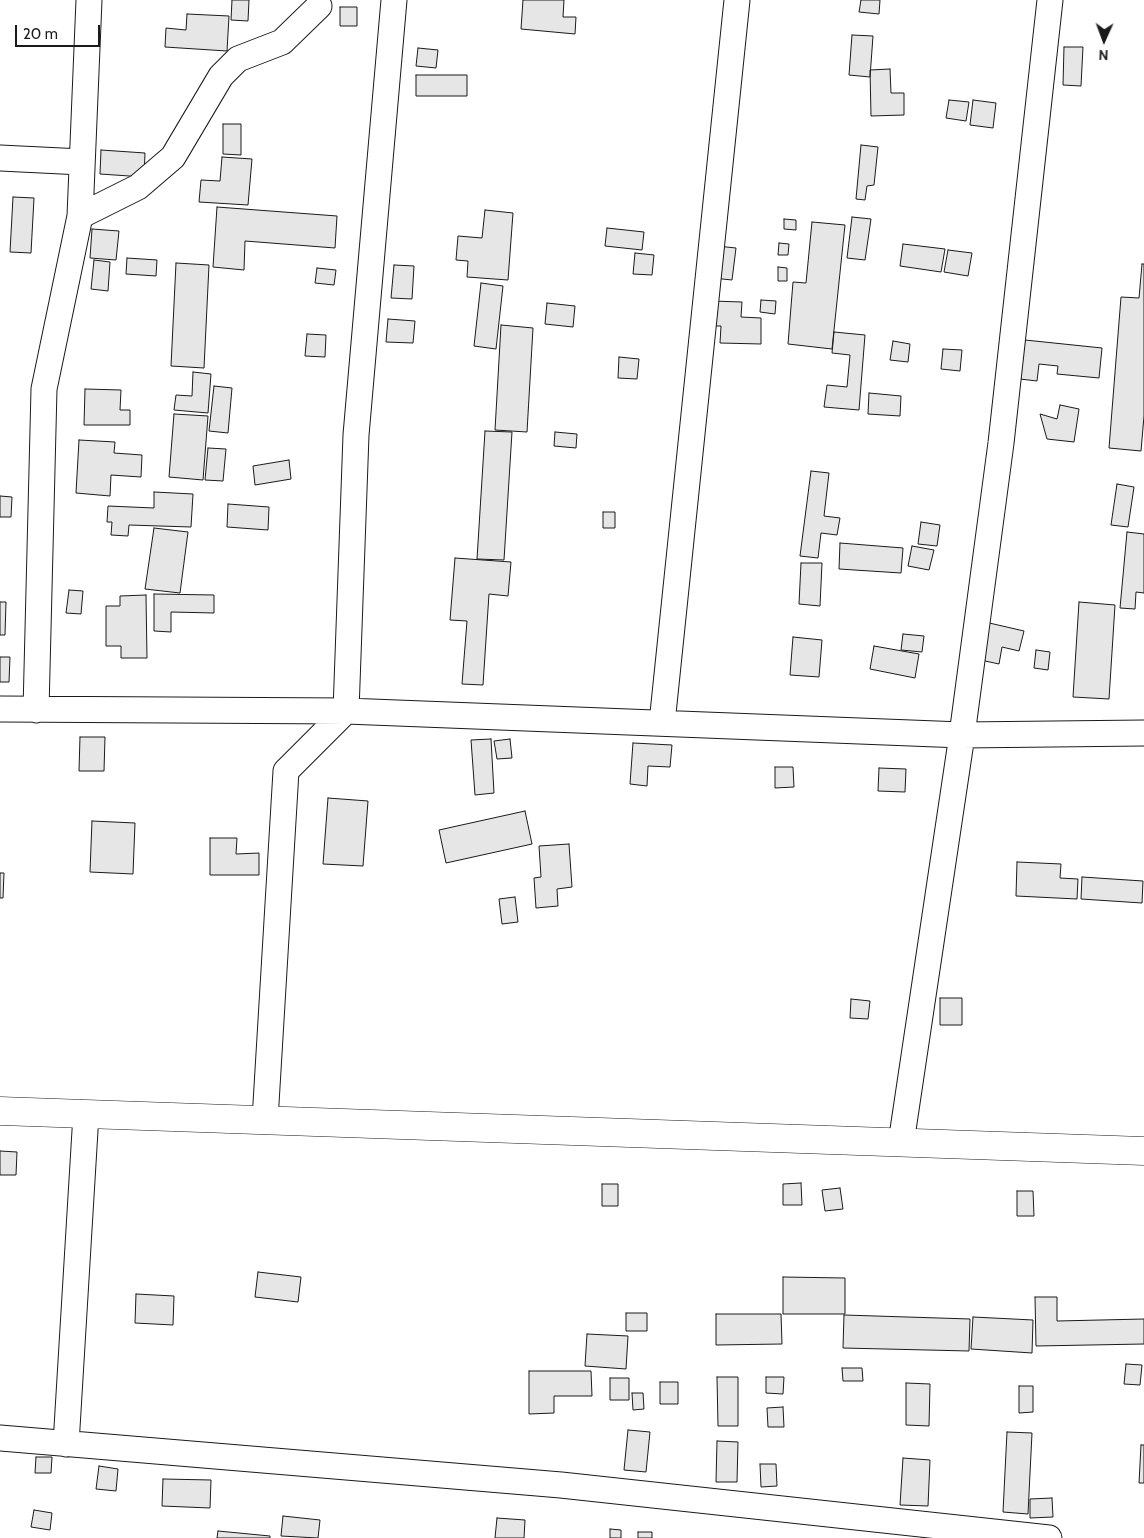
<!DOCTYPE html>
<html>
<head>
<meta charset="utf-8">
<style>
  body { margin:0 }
  #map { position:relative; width:1144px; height:1538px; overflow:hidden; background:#fff; font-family:Cabin,sans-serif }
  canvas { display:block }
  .north { position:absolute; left:1079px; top:15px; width:50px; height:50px; -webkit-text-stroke:4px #fff; paint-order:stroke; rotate:182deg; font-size:14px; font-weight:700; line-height:20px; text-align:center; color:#1a1a1a }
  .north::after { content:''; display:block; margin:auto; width:18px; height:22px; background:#1a1a1a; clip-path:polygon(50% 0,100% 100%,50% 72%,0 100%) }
  .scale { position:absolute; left:15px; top:25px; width:85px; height:22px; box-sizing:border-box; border:2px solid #1a1a1a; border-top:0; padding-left:6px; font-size:15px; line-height:18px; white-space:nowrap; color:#1a1a1a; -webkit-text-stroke:4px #fff; paint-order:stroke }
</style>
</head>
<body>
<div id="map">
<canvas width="1144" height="1538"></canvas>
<div class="north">N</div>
<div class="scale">20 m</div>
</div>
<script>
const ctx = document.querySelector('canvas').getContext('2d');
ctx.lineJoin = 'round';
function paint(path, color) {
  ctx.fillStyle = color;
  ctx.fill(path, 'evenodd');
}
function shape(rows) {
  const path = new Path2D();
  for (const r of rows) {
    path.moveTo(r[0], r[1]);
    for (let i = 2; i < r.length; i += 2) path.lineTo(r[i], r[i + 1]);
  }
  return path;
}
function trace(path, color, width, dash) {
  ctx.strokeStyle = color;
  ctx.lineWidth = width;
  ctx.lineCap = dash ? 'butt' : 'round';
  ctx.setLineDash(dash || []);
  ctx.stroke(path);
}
const building = shape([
  [232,0,249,0,248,21,231,20,232,0],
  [523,0,564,0,563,17,576,17,575,34,521,29,523,0],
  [861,0,880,0,879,14,859,12,861,0],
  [340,7,357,7,357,26,340,26,340,7],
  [187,14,229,16,227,51,165,47,166,28,186,30,187,14],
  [852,35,873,36,870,77,849,75,852,35],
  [1064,47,1083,47,1081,86,1063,85,1064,47],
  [418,48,438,50,436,68,416,66,418,48],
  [890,69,891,93,904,93,904,115,871,116,870,70,890,69],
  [416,75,467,75,467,96,416,96,416,75],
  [949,100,969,102,966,121,946,118,949,100],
  [973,100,996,103,993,128,970,125,973,100],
  [223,124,241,124,241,155,223,154,223,124],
  [861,145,878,147,874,185,867,186,865,200,856,199,861,145],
  [101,150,145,153,144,177,100,174,101,150],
  [222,157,252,159,248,205,199,202,201,180,220,181,222,157],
  [13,197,34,198,31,253,10,252,13,197],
  [217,207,337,216,335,248,245,241,244,270,213,267,217,207],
  [485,210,513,213,508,280,467,277,468,261,456,260,458,236,482,238,485,210],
  [852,217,871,219,865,260,847,258,852,217],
  [784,219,796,220,796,230,784,229,784,219],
  [812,222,845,225,832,349,788,344,793,282,806,283,812,222],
  [607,228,644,232,642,250,605,246,607,228],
  [92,229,119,231,116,260,90,258,92,229],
  [779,243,789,244,788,255,778,255,779,243],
  [903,244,945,249,941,272,900,266,903,244],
  [717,246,736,248,732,280,713,278,717,246],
  [948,250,972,253,968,276,944,272,948,250],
  [635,253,654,255,652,275,633,274,635,253],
  [127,258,157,260,156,276,126,274,127,258],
  [94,260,110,262,108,291,91,289,94,260],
  [176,263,209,265,204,368,171,366,176,263],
  [1142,264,1144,264,1144,416,1141,451,1109,448,1121,297,1139,298,1142,264],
  [394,265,414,266,412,299,391,298,394,265],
  [778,267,787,268,787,281,778,281,778,267],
  [317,268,336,270,334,285,315,283,317,268],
  [481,283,503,286,496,349,474,346,481,283],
  [761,300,776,301,775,314,760,312,761,300],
  [712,301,742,302,741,317,761,318,761,344,720,343,721,326,711,326,712,301],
  [547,303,575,306,573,327,545,324,547,303],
  [388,319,415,321,413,343,386,342,388,319],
  [501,325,533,328,527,432,495,430,501,325],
  [834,332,865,335,859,410,824,407,827,385,847,387,850,355,832,353,834,332],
  [307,334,326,335,325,357,305,356,307,334],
  [1025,340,1102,348,1099,378,1057,374,1058,366,1039,364,1037,381,1020,379,1025,340],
  [893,341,910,344,908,362,890,360,893,341],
  [943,349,962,350,960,371,941,369,943,349],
  [619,357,639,359,637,379,618,378,619,357],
  [193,372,211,374,208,413,174,410,176,395,192,396,193,372],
  [214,386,232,388,228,433,209,431,214,386],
  [85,389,121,390,120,410,130,410,130,425,84,425,85,389],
  [869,393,901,396,900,416,868,414,869,393],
  [1060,405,1079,409,1074,442,1047,439,1040,414,1057,419,1060,405],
  [174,414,208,416,203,480,169,477,174,414],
  [485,431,512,432,504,560,477,559,485,431],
  [555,432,577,434,576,448,554,446,555,432],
  [79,440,115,442,114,453,142,455,141,477,111,475,110,496,76,493,79,440],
  [208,448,226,449,223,481,205,480,208,448],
  [289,460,291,479,255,485,253,466,289,460],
  [811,471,829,473,824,516,840,518,837,535,821,533,818,558,800,556,811,471],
  [1117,484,1134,487,1128,527,1111,525,1117,484],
  [154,492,193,494,191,527,129,525,128,536,111,535,112,522,107,522,108,506,154,508,154,492],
  [0,496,12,497,11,517,0,517,0,496],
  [228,504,269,507,268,530,227,527,228,504],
  [603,512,615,512,615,528,603,528,603,512],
  [921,522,940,525,937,546,918,544,921,522],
  [154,528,188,532,180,593,145,589,154,528],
  [1127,532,1144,534,1144,593,1136,592,1135,609,1120,608,1127,532],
  [840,543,903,548,901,573,839,569,840,543],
  [912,546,934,550,929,570,908,566,912,546],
  [455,558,511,562,508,596,489,594,483,685,462,684,467,621,450,620,455,558],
  [801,563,822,563,820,606,799,604,801,563],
  [69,590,83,591,81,614,66,613,69,590],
  [154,594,214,595,214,613,171,612,171,632,154,631,154,594],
  [146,595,147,658,121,658,121,646,106,646,106,606,120,606,120,596,146,595],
  [0,602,6,602,5,635,0,635,0,602],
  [1079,602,1115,605,1109,699,1073,697,1079,602],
  [985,622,1024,631,1019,651,1002,647,999,664,976,659,985,622],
  [903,634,924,636,922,652,901,650,903,634],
  [793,637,822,640,819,677,790,675,793,637],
  [874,646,919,654,915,678,870,669,874,646],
  [1036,650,1050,652,1048,670,1034,668,1036,650],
  [0,657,10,657,9,682,0,682,0,657],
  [80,737,105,737,104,771,79,771,80,737],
  [491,739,494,793,475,795,471,740,491,739],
  [510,739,512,758,497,759,494,741,510,739],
  [633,743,672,745,670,767,648,766,647,786,630,784,633,743],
  [775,767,793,767,794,787,775,788,775,767],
  [879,768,906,769,905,792,878,791,879,768],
  [328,798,368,801,363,866,323,864,328,798],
  [525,811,532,844,446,863,439,830,525,811],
  [92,821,135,823,133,874,90,872,92,821],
  [210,838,237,838,236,854,259,853,259,875,210,875,210,838],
  [569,844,572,887,557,889,558,906,536,908,534,878,541,877,539,846,569,844],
  [1017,862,1061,864,1060,878,1078,879,1077,899,1016,896,1017,862],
  [0,873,4,873,3,898,0,898,0,873],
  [1082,877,1143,881,1142,903,1081,899,1082,877],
  [515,897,518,922,502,924,499,899,515,897],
  [940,998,962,998,962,1025,940,1025,940,998],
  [851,999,870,1001,868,1019,850,1018,851,999],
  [0,1151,17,1152,16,1175,0,1175,0,1151],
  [801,1183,802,1205,783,1205,783,1184,801,1183],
  [602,1184,618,1184,618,1206,602,1206,602,1184],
  [840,1188,843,1209,825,1211,822,1190,840,1188],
  [1017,1191,1033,1191,1034,1216,1017,1216,1017,1191],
  [258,1272,301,1277,298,1302,255,1297,258,1272],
  [783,1277,845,1278,845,1314,783,1314,783,1277],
  [136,1294,174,1296,173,1325,135,1323,136,1294],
  [1035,1297,1057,1297,1057,1321,1144,1319,1144,1344,1036,1346,1035,1297],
  [626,1313,647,1313,647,1331,626,1331,626,1313],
  [716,1314,781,1314,782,1344,716,1345,716,1314],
  [844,1315,970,1319,969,1351,843,1348,844,1315],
  [973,1317,1033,1320,1032,1353,971,1349,973,1317],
  [587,1334,628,1336,626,1369,585,1366,587,1334],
  [1126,1364,1142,1365,1140,1385,1124,1384,1126,1364],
  [842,1368,862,1368,863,1381,843,1381,842,1368],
  [529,1371,591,1371,592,1396,554,1396,554,1413,529,1414,529,1371],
  [717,1377,738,1377,738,1426,718,1426,717,1377],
  [766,1377,784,1377,783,1394,766,1393,766,1377],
  [610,1378,629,1378,629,1400,610,1400,610,1378],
  [660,1382,678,1382,678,1404,660,1404,660,1382],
  [906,1383,930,1384,929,1426,906,1425,906,1383],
  [1019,1386,1033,1386,1033,1412,1019,1413,1019,1386],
  [632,1393,643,1393,644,1409,633,1410,632,1393],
  [783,1407,784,1427,768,1427,767,1408,783,1407],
  [628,1430,650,1432,646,1472,624,1470,628,1430],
  [1007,1432,1032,1433,1028,1514,1003,1512,1007,1432],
  [717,1441,738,1442,737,1482,716,1482,717,1441],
  [1141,1445,1144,1445,1144,1483,1139,1483,1141,1445],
  [36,1457,52,1457,51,1473,35,1473,36,1457],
  [903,1458,930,1460,928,1506,900,1505,903,1458],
  [760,1464,776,1464,777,1486,761,1487,760,1464],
  [99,1466,118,1469,116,1491,96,1489,99,1466],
  [163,1479,211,1480,210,1508,162,1506,163,1479],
  [1052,1498,1053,1517,1030,1518,1030,1499,1052,1498],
  [34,1510,52,1513,50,1530,31,1527,34,1510],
  [283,1516,320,1520,318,1538,281,1536,283,1516],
  [497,1518,525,1520,524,1538,495,1538,497,1518],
  [610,1529,621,1530,621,1538,610,1538,610,1529],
  [218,1531,270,1536,270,1538,217,1538,218,1531],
  [638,1532,652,1532,652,1538,638,1538,638,1532]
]);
const minor = shape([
  [0,158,82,162],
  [80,216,89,0],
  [0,709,346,711,962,735,1144,733],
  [36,710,44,389,80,216,138,187,173,157,221,76,238,59,282,42,319,6],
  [662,723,737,0],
  [265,1120,286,771,346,711,356,435,394,0],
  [901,1143,962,735,1001,443,1050,0],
  [0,1438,561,1485,1049,1538],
  [66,1444,86,1114]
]);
const tertiary = shape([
  [0,1111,1144,1151]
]);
paint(building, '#e6e6e6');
trace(building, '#1a1a1a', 1);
trace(minor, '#1a1a1a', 27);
trace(tertiary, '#1a1a1a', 29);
trace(minor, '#fff', 25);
trace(tertiary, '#fff', 28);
</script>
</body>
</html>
